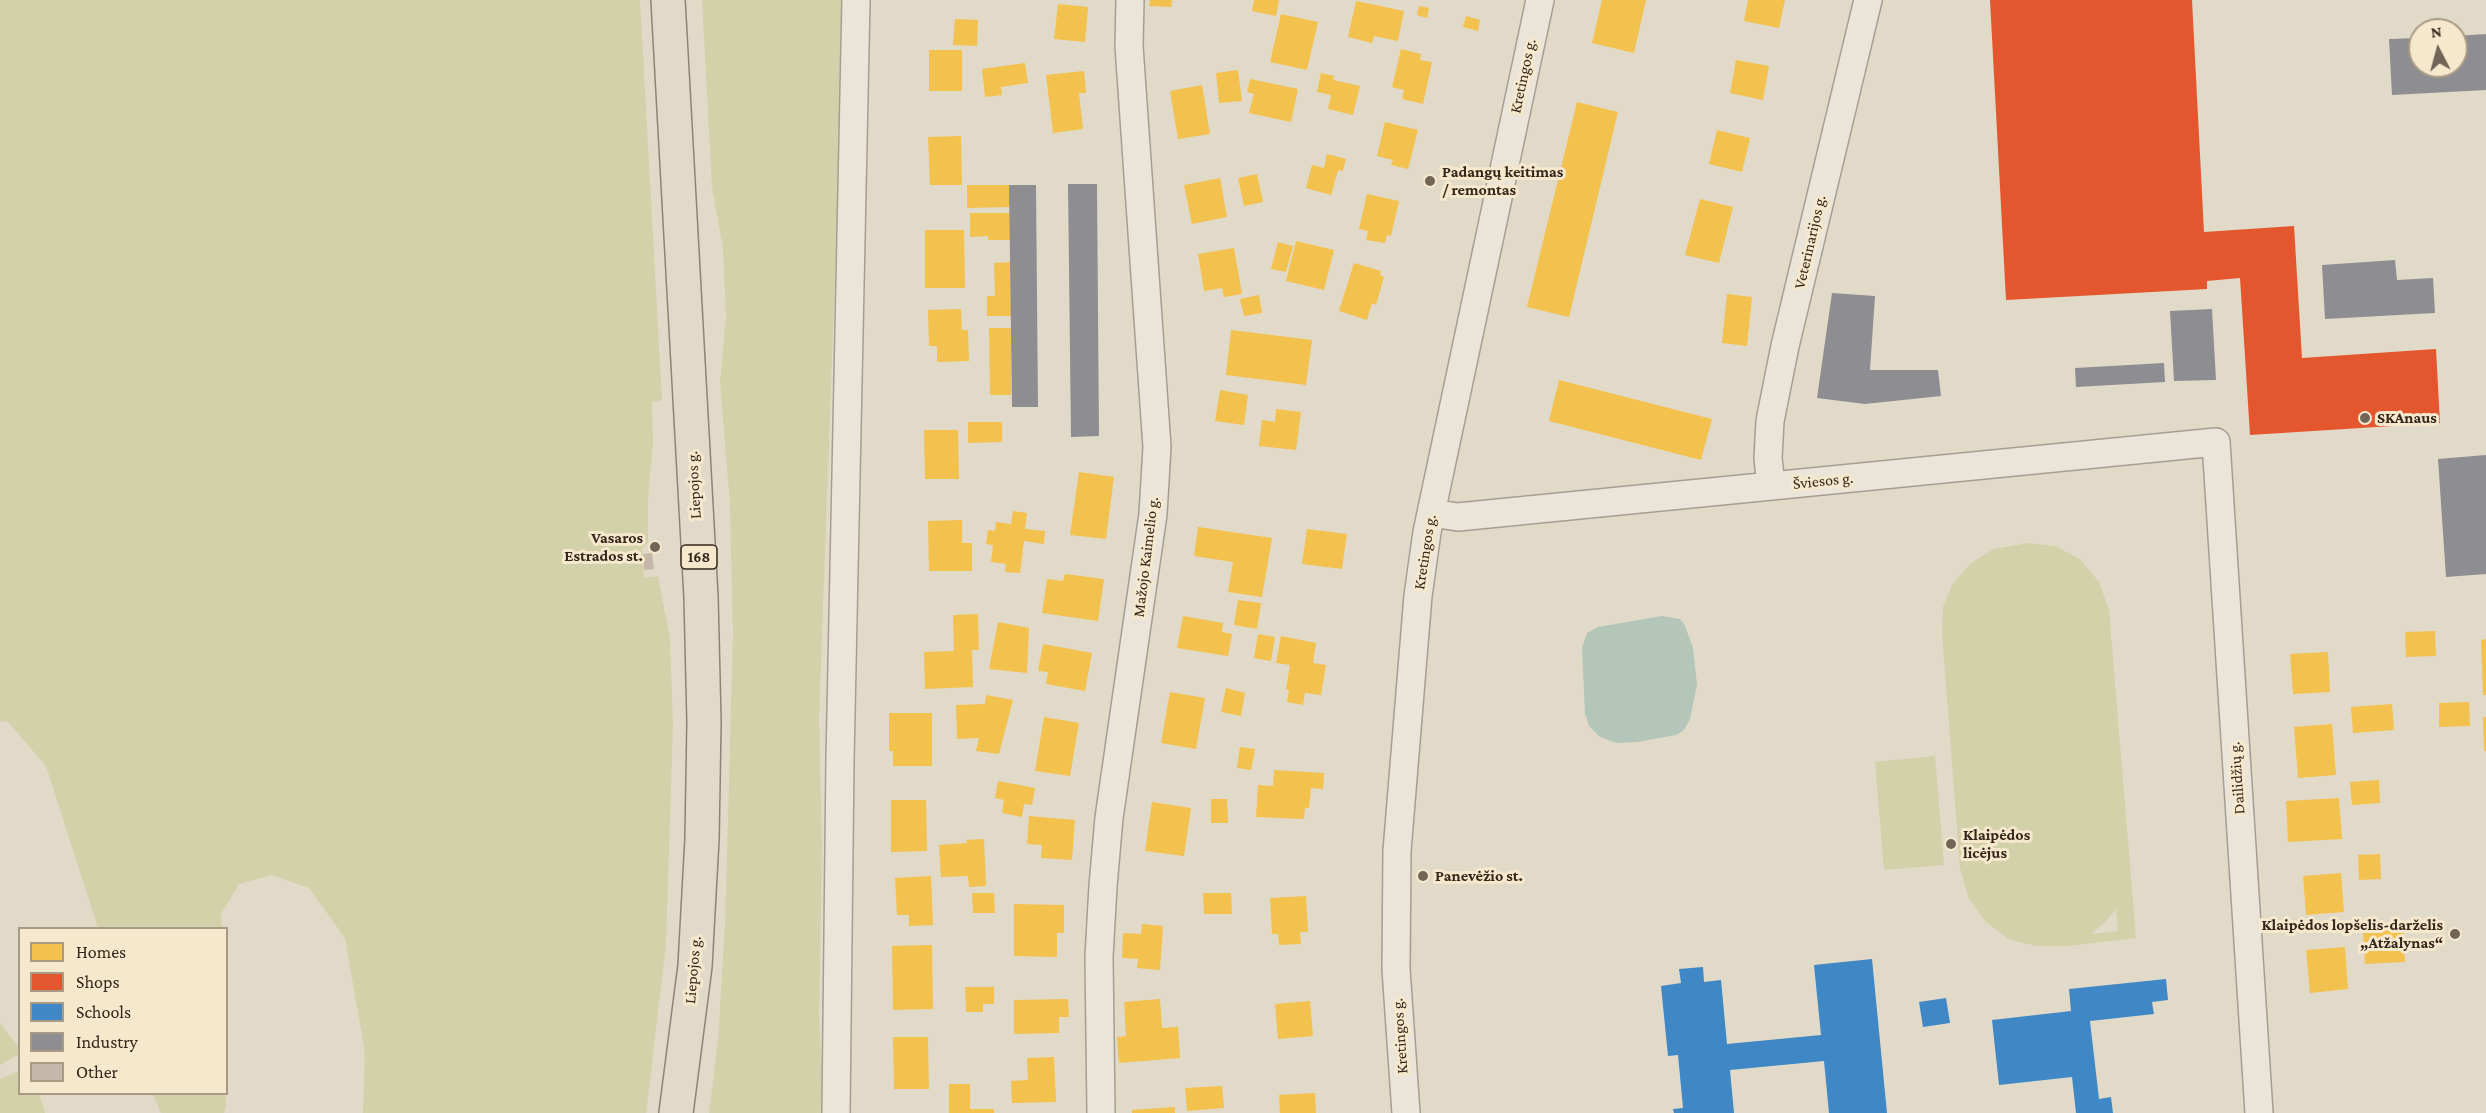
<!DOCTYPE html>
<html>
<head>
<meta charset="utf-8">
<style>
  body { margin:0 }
  #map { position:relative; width:2486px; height:1113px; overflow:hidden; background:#e2dac8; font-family:"Crimson Pro",serif }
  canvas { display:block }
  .legend { position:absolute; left:18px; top:927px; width:210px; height:168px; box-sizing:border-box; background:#f5e8cc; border:2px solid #a89a85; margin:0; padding:8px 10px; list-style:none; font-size:18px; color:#34261b }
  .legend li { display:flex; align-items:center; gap:12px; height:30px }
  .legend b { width:30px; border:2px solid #a89a85 }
  .north { position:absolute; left:2408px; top:18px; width:60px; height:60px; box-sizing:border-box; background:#f5e8cc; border:2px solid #a89a85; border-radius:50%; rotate:354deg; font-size:16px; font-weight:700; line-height:24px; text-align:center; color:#34261b }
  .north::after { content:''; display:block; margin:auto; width:21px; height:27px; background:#716558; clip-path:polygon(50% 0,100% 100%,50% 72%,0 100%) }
</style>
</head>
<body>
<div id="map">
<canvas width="2486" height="1113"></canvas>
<ul class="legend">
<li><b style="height:16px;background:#f2c14e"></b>Homes</li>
<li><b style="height:16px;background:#e4572e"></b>Shops</li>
<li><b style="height:16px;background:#3f88c5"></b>Schools</li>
<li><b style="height:16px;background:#8d8d92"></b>Industry</li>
<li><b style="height:16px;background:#c5b7a9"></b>Other</li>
</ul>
<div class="north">N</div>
</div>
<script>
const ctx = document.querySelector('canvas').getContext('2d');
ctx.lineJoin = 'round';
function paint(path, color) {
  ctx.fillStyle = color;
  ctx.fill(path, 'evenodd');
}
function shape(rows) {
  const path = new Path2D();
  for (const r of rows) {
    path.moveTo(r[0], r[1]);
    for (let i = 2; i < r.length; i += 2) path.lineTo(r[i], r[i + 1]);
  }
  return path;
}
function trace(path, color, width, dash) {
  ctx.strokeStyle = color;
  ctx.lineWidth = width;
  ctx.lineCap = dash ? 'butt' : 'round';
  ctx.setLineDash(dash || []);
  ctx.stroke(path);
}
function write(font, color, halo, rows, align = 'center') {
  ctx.font = font + ' "Crimson Pro",serif';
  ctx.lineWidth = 6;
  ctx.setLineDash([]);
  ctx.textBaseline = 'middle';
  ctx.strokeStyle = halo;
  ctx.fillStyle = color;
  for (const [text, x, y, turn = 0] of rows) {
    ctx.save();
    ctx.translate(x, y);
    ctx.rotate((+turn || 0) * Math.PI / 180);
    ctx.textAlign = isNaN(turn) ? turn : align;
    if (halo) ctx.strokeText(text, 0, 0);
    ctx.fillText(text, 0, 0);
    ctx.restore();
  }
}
const green = shape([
  [0,0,640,0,662,400,652,402,653,443,648,499,648,543,642,549,644,578,658,576,670,639,673,724,666,945,646,1113,363,1113,365,1053,345,938,309,888,272,875,239,884,221,914,222,928,98,928,46,766,8,722,0,721],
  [702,0,845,0,819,718,822,849,819,1015,824,1113,709,1113,718,1041,725,925,733,636,730,505,720,381,726,318,723,248,712,187],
  [2028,543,2055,546,2080,559,2099,582,2109,610,2136,938,2069,946,2037,946,2010,940,1986,922,1969,899,1960,868,1942,633,1943,607,1952,585,1971,563,1994,549],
  [2116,909,2118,931,2091,934,2105,922],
  [1935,756,1944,865,1884,870,1875,762],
  [0,1023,20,1049,19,1054,0,1065],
  [19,1071,20,1094,39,1094,45,1113,0,1113,0,1079],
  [153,1094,226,1094,226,1105,224,1113,161,1113]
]);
const water = shape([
  [1662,616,1680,619,1685,626,1693,648,1697,684,1690,719,1684,730,1676,735,1637,742,1617,743,1600,737,1589,726,1585,714,1582,648,1587,633,1598,627]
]);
const homes = shape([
  [1150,0,1172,0,1171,7,1149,6],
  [1254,0,1279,0,1276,16,1252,11],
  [1602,0,1646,0,1634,53,1592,43],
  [1748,0,1785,0,1779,28,1744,21],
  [1356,1,1404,11,1398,41,1374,36,1372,43,1348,37],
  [1058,4,1088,7,1085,42,1054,39],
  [1419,6,1429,8,1427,18,1417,15],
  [1281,14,1318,22,1307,70,1270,62],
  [1466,16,1480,20,1478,31,1463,27],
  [955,19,978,20,977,46,953,45],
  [1401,49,1421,54,1420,60,1432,62,1423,104,1402,99,1404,90,1392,87],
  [929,50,962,50,962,91,929,91],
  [1736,60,1769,66,1763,100,1730,93],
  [1025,63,1028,83,1001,87,1002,95,985,97,982,69],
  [1238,70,1242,101,1219,103,1216,73],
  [1084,71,1086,93,1079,93,1083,129,1053,133,1046,75],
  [1321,73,1334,76,1333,80,1360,86,1353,115,1328,109,1331,95,1317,92],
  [1250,79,1298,89,1291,122,1249,113,1254,94,1247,92],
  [1202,85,1210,134,1178,139,1170,91],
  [1577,102,1618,112,1569,317,1527,307],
  [1385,122,1418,130,1408,169,1391,165,1393,160,1377,156],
  [1717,130,1750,138,1742,172,1709,164],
  [961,136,962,185,930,185,928,137],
  [1327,154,1346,159,1343,171,1338,170,1331,195,1306,188,1312,165,1324,168],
  [1257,174,1263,202,1244,206,1238,178],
  [1220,178,1227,217,1192,224,1184,185],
  [967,185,1009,185,1010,207,967,208],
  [1367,194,1399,201,1391,236,1387,235,1385,243,1366,240,1368,231,1359,229],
  [1700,199,1733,207,1719,263,1685,255],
  [970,213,1010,213,1010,240,988,240,988,236,970,237],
  [925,230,964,230,965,288,925,288],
  [1296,241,1334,250,1324,290,1286,281],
  [1278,242,1293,246,1286,272,1271,269],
  [1234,248,1242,294,1224,297,1222,288,1204,291,1198,254],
  [1010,262,1011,316,987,316,987,296,995,296,994,263],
  [1354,263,1381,271,1380,275,1384,277,1376,305,1372,303,1367,320,1339,311],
  [1727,294,1752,297,1747,346,1722,343],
  [1259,295,1262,313,1244,316,1240,299],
  [961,309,962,330,968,330,969,361,937,362,937,346,929,346,928,310],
  [989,328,1011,328,1011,395,990,395],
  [1231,330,1312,340,1306,385,1226,375],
  [1559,380,1712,419,1701,460,1549,421],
  [1220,390,1248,395,1244,425,1215,421],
  [1276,409,1301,412,1296,450,1259,446,1262,420,1275,422],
  [968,422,1002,422,1002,442,968,443],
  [924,430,958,430,959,479,925,479],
  [1079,472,1114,477,1106,539,1070,535],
  [1013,511,1027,513,1025,529,1045,531,1044,544,1024,541,1020,573,1005,572,1006,564,991,562,993,545,986,544,988,530,995,531,996,522,1011,524],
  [962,520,962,543,972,543,972,571,929,571,928,521],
  [1198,527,1272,538,1262,597,1228,592,1233,562,1194,556],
  [1307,529,1347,534,1342,569,1302,564],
  [1065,574,1104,579,1098,621,1042,613,1047,579,1063,581],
  [1238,600,1261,603,1257,629,1234,625],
  [978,614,979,650,972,650,973,687,925,689,924,652,954,651,953,615],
  [1183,616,1223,623,1222,632,1232,634,1228,656,1177,648],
  [998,622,1029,628,1027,673,989,669],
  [2435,631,2436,656,2406,657,2405,632],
  [1258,634,1275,637,1271,661,1254,658],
  [1281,636,1316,643,1313,663,1326,665,1321,695,1305,693,1303,705,1287,702,1289,690,1286,689,1290,665,1276,663],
  [2486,639,2486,695,2483,695,2481,640],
  [1043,644,1092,653,1085,691,1046,684,1048,672,1038,671],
  [2328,652,2330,692,2293,694,2290,654],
  [1226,688,1245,693,1241,716,1221,712],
  [1170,692,1205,698,1196,749,1161,743],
  [986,695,1013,700,999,754,976,751,979,738,957,739,956,705,985,704],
  [2469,702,2470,726,2439,727,2439,703],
  [2392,704,2394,730,2353,733,2351,707],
  [889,713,932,713,932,766,893,766,893,751,889,751],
  [1044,717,1079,723,1070,776,1035,771],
  [2483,717,2486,717,2486,751,2484,751],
  [2332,724,2336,775,2298,778,2294,727],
  [1240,747,1255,749,1251,770,1237,768],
  [1274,770,1324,773,1323,789,1311,788,1309,808,1305,808,1304,819,1256,817,1258,785,1273,786],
  [2379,780,2380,803,2352,805,2350,782],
  [998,781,1035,788,1032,805,1024,804,1022,817,1002,813,1004,800,995,798],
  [2339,798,2342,839,2288,842,2286,801],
  [1211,799,1227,799,1228,823,1211,823],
  [891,800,926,800,927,851,891,852],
  [1152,802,1191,808,1184,856,1145,851],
  [1029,816,1075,820,1072,860,1041,858,1042,845,1027,844],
  [984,839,986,886,969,887,968,876,941,877,939,845,967,843,966,840],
  [2380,854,2381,879,2359,880,2358,855],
  [2341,873,2344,912,2306,915,2303,876],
  [931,876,933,925,909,926,909,915,897,915,895,878],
  [972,893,994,893,995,913,973,913],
  [1203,893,1231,893,1232,914,1204,914],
  [1306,896,1308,932,1300,932,1301,944,1279,945,1278,934,1272,934,1270,898],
  [1014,904,1064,905,1064,933,1057,933,1057,957,1014,956],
  [1142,924,1163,926,1160,970,1137,968,1138,959,1122,958,1123,933,1141,934],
  [2403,927,2405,962,2365,964,2363,930],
  [932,945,933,1009,893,1010,892,946],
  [2345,947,2348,989,2310,993,2306,950],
  [965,987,994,987,994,1004,983,1004,983,1012,966,1012],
  [1068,999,1069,1017,1059,1017,1059,1033,1014,1034,1014,1000],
  [1160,999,1162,1028,1178,1027,1180,1058,1119,1063,1117,1037,1126,1036,1124,1002],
  [1310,1001,1313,1036,1278,1039,1275,1004],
  [893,1037,928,1037,929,1089,894,1089],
  [1054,1057,1056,1102,1012,1103,1011,1081,1028,1080,1027,1058],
  [949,1084,970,1084,970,1109,994,1109,994,1113,949,1113],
  [1222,1086,1224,1108,1187,1111,1185,1088],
  [1315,1093,1316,1113,1280,1113,1279,1095],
  [1175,1107,1175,1113,1132,1113,1132,1110]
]);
const shops = shape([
  [1990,0,2192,0,2204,232,2294,226,2302,358,2436,349,2440,423,2250,435,2240,278,2207,281,2207,289,2006,300]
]);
const schools = shape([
  [1872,959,1887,1113,1829,1113,1824,1061,1730,1070,1734,1113,1674,1113,1673,1109,1683,1108,1678,1055,1668,1056,1661,986,1681,983,1679,969,1703,967,1704,982,1721,980,1727,1044,1821,1035,1814,965],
  [2166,979,2168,1000,2152,1002,2154,1014,2090,1021,2099,1099,2111,1097,2113,1113,2076,1113,2072,1077,1999,1085,1992,1020,2071,1011,2069,989],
  [1946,998,1950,1023,1923,1027,1919,1002]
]);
const industry = shape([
  [2486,34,2486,90,2392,95,2389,39,2420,38,2420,66,2456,66,2456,36],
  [1068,184,1097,184,1099,436,1071,437],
  [1009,185,1036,185,1038,407,1012,407],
  [2395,260,2397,280,2433,278,2435,313,2325,319,2322,265],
  [1832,293,1875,296,1870,370,1938,370,1941,396,1865,404,1817,398],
  [2212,309,2216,380,2174,381,2170,311],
  [2164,363,2165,382,2076,387,2075,368],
  [2486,455,2486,574,2446,577,2438,459]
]);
const building = shape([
  [652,553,654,569,644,570,643,554]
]);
const street = shape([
  [1771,486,1768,458,1770,421,1785,346,1868,0],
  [1431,513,1458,517,2216,442,2259,1113],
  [836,1113,840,760,856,0],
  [1101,1113,1099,957,1103,886,1109,818,1153,514,1157,447,1129,46,1130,0],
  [1406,1113,1396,969,1397,851,1418,596,1427,532,1540,0]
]);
const primary = shape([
  [668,0,701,597,704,722,702,839,695,966,676,1113]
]);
const markers = [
  [1430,181,6,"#716558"],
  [2365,418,6,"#716558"],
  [655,547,6,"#716558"],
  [1951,844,6,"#716558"],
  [1423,876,6,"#716558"],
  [2455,934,6,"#716558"]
];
const shields = [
  [699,557,36]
];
const shieldNames = [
  ["168",699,557]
];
const streetNames = [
  ["Kretingos g.",1523,76,-78],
  ["Veterinarijos g.",1810,242,-77],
  ["Šviesos g.",1823,481,-6],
  ["Liepojos g.",694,485,-93],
  ["Kretingos g.",1425,552,-81],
  ["Mažojo Kaimelio g.",1146,557,-83],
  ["Dailidžių g.",2237,778,-94],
  ["Liepojos g.",693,970,-85],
  ["Kretingos g.",1400,1036,-94]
];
const poiNames = [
  ["Padangų keitimas",1442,172],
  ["/ remontas",1442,190],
  ["SKAnaus",2377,418],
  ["Vasaros",643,538,"right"],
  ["Estrados st.",643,556,"right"],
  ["Klaipėdos",1963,835],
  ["licėjus",1963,853],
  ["Panevėžio st.",1435,876],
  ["Klaipėdos lopšelis-darželis",2443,925,"right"],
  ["„Atžalynas“",2443,943,"right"]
];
paint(green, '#d2d1aa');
paint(water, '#b4c6ba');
paint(homes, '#f2c14e');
paint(shops, '#e4572e');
paint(schools, '#3f88c5');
paint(industry, '#8d8d92');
paint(building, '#c5b7a9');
trace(street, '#a69e92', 30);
trace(primary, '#8c8479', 36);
trace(street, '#eae4d9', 27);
trace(primary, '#e1dacb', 33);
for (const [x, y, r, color] of markers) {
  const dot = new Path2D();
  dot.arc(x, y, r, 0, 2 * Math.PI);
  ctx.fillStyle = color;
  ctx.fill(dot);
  trace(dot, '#f5e8cc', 2);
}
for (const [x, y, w] of shields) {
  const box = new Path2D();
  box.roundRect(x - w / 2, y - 12, w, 24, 4.5);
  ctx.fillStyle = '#f5e8cc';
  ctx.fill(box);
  trace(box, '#34261b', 1.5);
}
write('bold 15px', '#34261b', null, shieldNames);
write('16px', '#34261b', '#f5e8cc', streetNames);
write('bold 16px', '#34261b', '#f5e8cc', poiNames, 'left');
</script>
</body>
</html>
